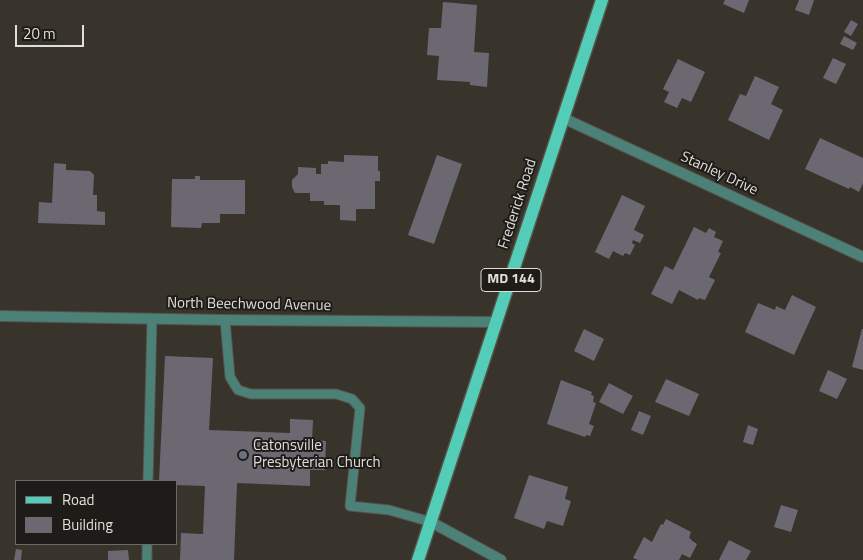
<!DOCTYPE html>
<html>
<head>
<meta charset="utf-8">
<style>
  body { margin:0 }
  #map { position:relative; width:863px; height:560px; overflow:hidden; background:#38342c; font-family:"Titillium Web",sans-serif }
  canvas { display:block }
  .legend { position:absolute; left:15px; top:480px; width:162px; height:65px; box-sizing:border-box; background:#1e1c18; border:1px solid #6c6a65; margin:0; padding:6px 9px; list-style:none; font-size:15px; color:#e0ded8 }
  .legend li { display:flex; align-items:center; gap:10px; height:25px }
  .legend b { width:25px; border:1px solid #6c6a65 }
  .scale { position:absolute; left:15px; top:25px; width:69px; height:22px; box-sizing:border-box; border:2px solid #e0ded8; border-top:0; padding-left:6px; font-size:15px; line-height:18px; white-space:nowrap; color:#e0ded8; -webkit-text-stroke:4px #1e1c18; paint-order:stroke }
</style>
</head>
<body>
<div id="map">
<canvas width="863" height="560"></canvas>
<ul class="legend">
<li><b style="height:6px;background:#54cdb8"></b>Road</li>
<li><b style="height:14px;background:#6c6872"></b>Building</li>
</ul>
<div class="scale">20 m</div>
</div>
<script>
const ctx = document.querySelector('canvas').getContext('2d');
ctx.lineJoin = 'round';
function paint(path, color) {
  ctx.fillStyle = color;
  ctx.fill(path, 'evenodd');
}
function shape(rows) {
  const path = new Path2D();
  for (const r of rows) {
    path.moveTo(r[0], r[1]);
    for (let i = 2; i < r.length; i += 2) path.lineTo(r[i], r[i + 1]);
  }
  return path;
}
function trace(path, color, width, dash) {
  ctx.strokeStyle = color;
  ctx.lineWidth = width;
  ctx.lineCap = dash ? 'butt' : 'round';
  ctx.setLineDash(dash || []);
  ctx.stroke(path);
}
function write(font, color, halo, rows, align = 'center') {
  ctx.font = font + ' "Titillium Web",sans-serif';
  ctx.lineWidth = 4;
  ctx.setLineDash([]);
  ctx.textBaseline = 'middle';
  ctx.strokeStyle = halo;
  ctx.fillStyle = color;
  for (const [text, x, y, turn = 0] of rows) {
    ctx.save();
    ctx.translate(x, y);
    ctx.rotate((+turn || 0) * Math.PI / 180);
    ctx.textAlign = isNaN(turn) ? turn : align;
    if (halo) ctx.strokeText(text, 0, 0);
    ctx.fillText(text, 0, 0);
    ctx.restore();
  }
}
const building = shape([
  [725,0,749,0,744,13,723,4],
  [799,0,814,0,809,15,795,10],
  [443,2,477,5,474,52,489,53,487,87,470,85,470,82,437,80,439,56,427,55,429,28,441,28],
  [851,20,858,24,851,36,844,32],
  [844,36,857,43,853,50,840,44],
  [833,58,846,64,836,84,823,78],
  [678,59,705,72,691,102,682,98,677,108,664,102,669,92,663,89],
  [755,76,779,87,771,104,783,110,769,140,728,120,740,94,746,96],
  [820,138,863,158,863,183,859,192,850,187,849,189,805,169],
  [344,155,378,156,378,171,380,171,380,181,375,181,375,209,356,209,356,221,340,220,340,205,324,205,324,201,310,201,310,193,295,193,292,187,292,180,298,174,298,167,316,168,316,174,321,174,321,164,328,164,328,161,344,162],
  [437,155,462,164,434,244,408,235],
  [54,163,66,164,66,170,90,171,94,175,93,195,97,195,97,211,105,212,105,225,38,223,39,202,52,203],
  [195,176,200,176,200,180,245,180,245,214,220,214,220,223,202,223,201,228,171,227,172,179,195,179],
  [622,195,645,206,634,230,644,235,640,243,633,240,632,243,635,245,630,255,625,253,623,256,613,251,609,259,595,252],
  [694,227,706,233,709,228,716,232,714,237,723,241,718,252,721,253,709,277,715,280,705,300,699,298,698,300,679,290,672,304,651,294,665,266,673,270],
  [792,295,816,307,794,355,745,332,758,303,775,310,776,306,785,310],
  [584,329,604,339,594,361,574,351],
  [862,329,863,329,863,370,852,367],
  [165,356,213,358,209,430,290,433,290,419,313,420,312,440,326,441,325,470,310,470,310,486,237,483,234,560,180,560,181,533,203,534,205,486,176,485,176,481,159,481],
  [828,370,847,379,837,399,819,391],
  [666,379,699,394,689,416,655,402],
  [561,380,592,392,591,395,594,396,593,402,596,403,589,424,594,426,590,436,586,435,585,437,547,424],
  [609,383,633,396,623,414,599,402],
  [639,411,651,416,643,435,631,430],
  [748,425,758,429,753,445,743,442],
  [529,475,568,487,565,499,571,501,563,526,547,521,544,529,514,518],
  [781,505,798,510,791,532,774,527],
  [666,519,691,532,689,538,691,539,691,540,697,544,690,558,682,554,679,560,638,560,633,558,644,537,652,542,661,524,663,525],
  [729,540,751,551,746,560,719,560],
  [16,549,22,550,21,560,14,560],
  [128,550,129,560,108,560,108,551]
]);
const service = shape([
  [225,320,230,377,238,390,251,394,336,394,352,399,360,408,350,506,389,510,431,522],
  [148,481,152,319],
  [147,560,147,544]
]);
const minor = shape([
  [563,118,863,257],
  [0,316,225,320,497,322],
  [431,522,501,560]
]);
const primary = shape([
  [418,560,602,0]
]);
const markers = [
  [243,455,5,"#6b7280"]
];
const shields = [
  [511,280,60]
];
const shieldNames = [
  ["MD 144",511,280]
];
const streetNames = [
  ["Stanley Drive",719,174,25],
  ["Frederick Road",518,204,-72],
  ["North Beechwood Avenue",249,305,1]
];
const poiNames = [
  ["Catonsville",253,446],
  ["Presbyterian Church",253,463]
];
paint(building, '#6c6872');
trace(service, '#56534b', 11);
trace(minor, '#56534b', 12);
trace(primary, '#56534b', 15);
trace(service, '#4c8177', 9);
trace(minor, '#4c8177', 10);
trace(primary, '#54cdb8', 12);
for (const [x, y, r, color] of markers) {
  const dot = new Path2D();
  dot.arc(x, y, r, 0, 2 * Math.PI);
  ctx.fillStyle = color;
  ctx.fill(dot);
  trace(dot, '#1e1c18', 2);
}
for (const [x, y, w] of shields) {
  const box = new Path2D();
  box.roundRect(x - w / 2, y - 11.5, w, 23, 4);
  ctx.fillStyle = '#1e1c18';
  ctx.fill(box);
  trace(box, '#e0ded8', 1);
}
write('bold 14px', '#e0ded8', null, shieldNames);
write('15px', '#e0ded8', '#1e1c18', streetNames);
write('15px', '#e0ded8', '#1e1c18', poiNames, 'left');
</script>
</body>
</html>
